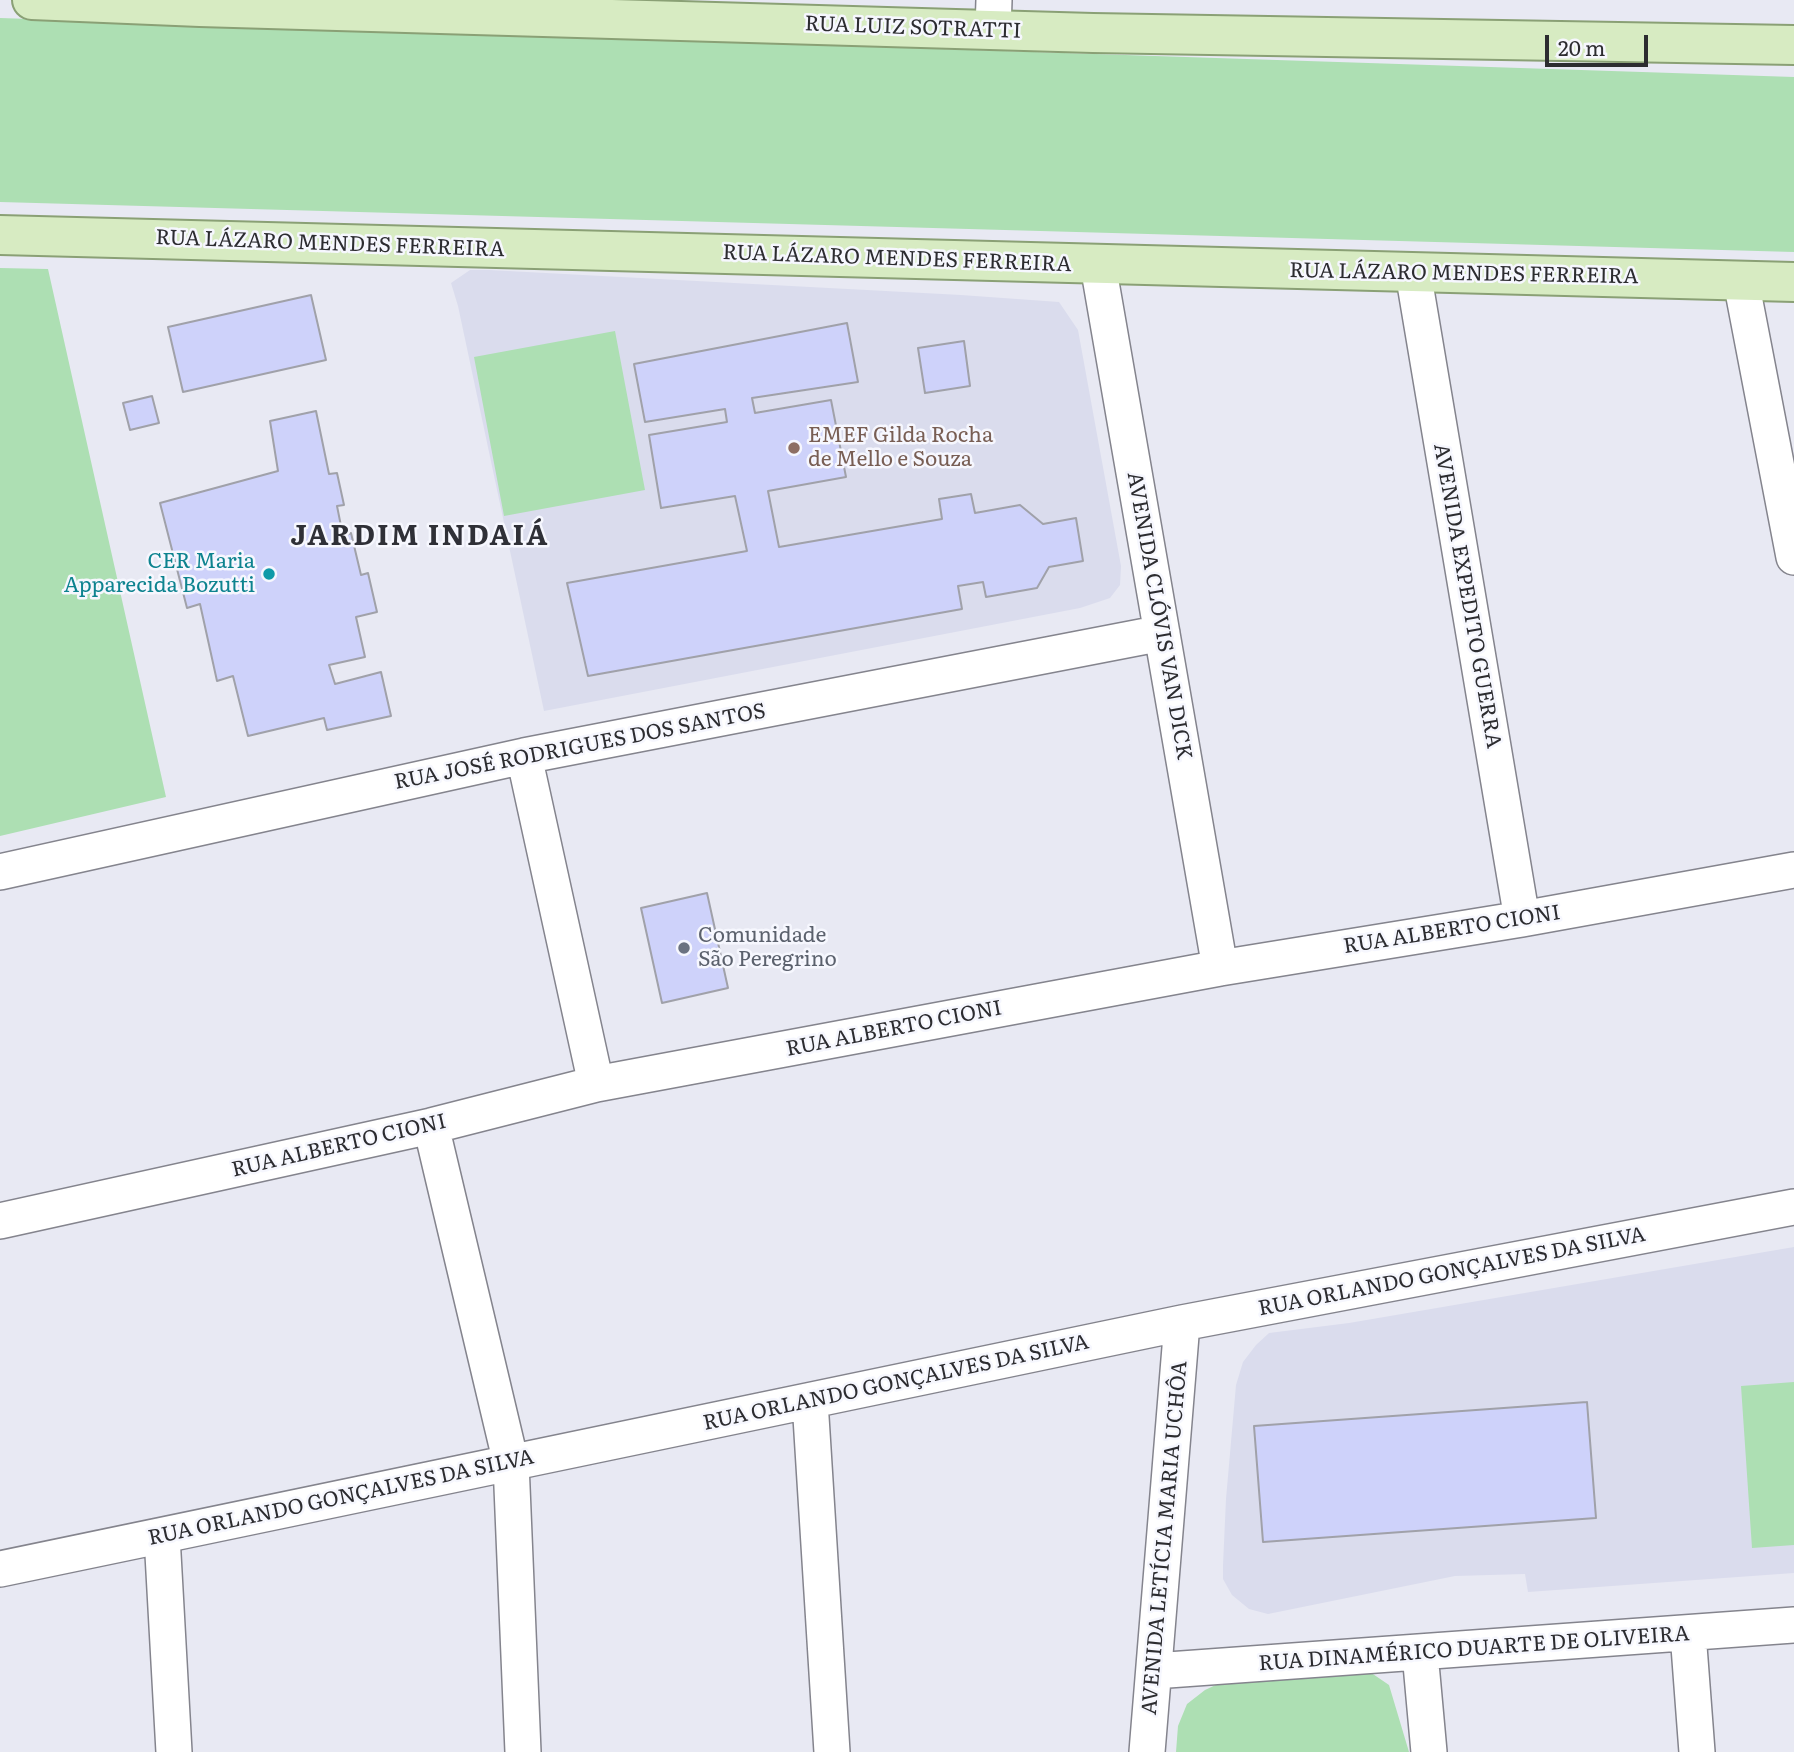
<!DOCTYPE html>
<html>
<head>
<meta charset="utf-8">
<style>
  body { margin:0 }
  #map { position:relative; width:1794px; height:1752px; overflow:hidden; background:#e8e9f3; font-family:Literata,serif }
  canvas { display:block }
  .scale { position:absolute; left:1545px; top:35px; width:103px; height:32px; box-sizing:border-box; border:4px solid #2c2c30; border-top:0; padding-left:9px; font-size:21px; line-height:24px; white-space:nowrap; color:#2c2c30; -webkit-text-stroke:5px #f6f7fe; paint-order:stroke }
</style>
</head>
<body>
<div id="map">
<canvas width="1794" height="1752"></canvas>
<div class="scale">20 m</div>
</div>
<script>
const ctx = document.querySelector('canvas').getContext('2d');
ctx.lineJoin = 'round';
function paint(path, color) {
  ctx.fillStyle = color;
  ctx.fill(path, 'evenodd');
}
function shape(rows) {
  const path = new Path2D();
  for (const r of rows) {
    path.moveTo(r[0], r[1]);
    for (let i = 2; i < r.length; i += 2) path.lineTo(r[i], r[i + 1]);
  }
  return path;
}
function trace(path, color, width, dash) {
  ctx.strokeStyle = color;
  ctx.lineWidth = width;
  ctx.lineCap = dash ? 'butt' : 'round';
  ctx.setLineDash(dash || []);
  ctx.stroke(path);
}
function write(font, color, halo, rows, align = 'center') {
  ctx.font = font + ' Literata,serif';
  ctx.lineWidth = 5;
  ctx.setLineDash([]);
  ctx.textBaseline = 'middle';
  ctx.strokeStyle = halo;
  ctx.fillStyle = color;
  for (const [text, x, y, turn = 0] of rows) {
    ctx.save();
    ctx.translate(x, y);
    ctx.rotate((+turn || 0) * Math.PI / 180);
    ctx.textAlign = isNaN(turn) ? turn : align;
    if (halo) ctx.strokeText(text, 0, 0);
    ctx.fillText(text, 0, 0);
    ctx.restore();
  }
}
const built = shape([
  [470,270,489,270,961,295,1059,302,1078,330,1121,566,1120,585,1110,598,1080,608,544,711,458,306,451,283],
  [1794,1247,1794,1573,1528,1592,1525,1574,1455,1576,1268,1614,1249,1609,1232,1595,1223,1579,1223,1565,1226,1499,1236,1385,1243,1362,1256,1345,1269,1333,1349,1323]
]);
const green = shape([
  [0,18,1794,77,1794,252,0,202],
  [0,268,48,269,166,797,0,836],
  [615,331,645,490,504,516,474,357],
  [1794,1382,1794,1545,1752,1548,1741,1386],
  [1367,1670,1389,1685,1409,1752,1176,1752,1178,1726,1187,1704,1205,1690,1222,1682]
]);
const building = shape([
  [311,295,326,360,183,392,168,327,311,295],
  [847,323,858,382,752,398,755,413,831,400,846,477,768,491,779,547,942,519,939,499,971,494,975,513,1020,505,1043,524,1076,518,1083,561,1049,567,1037,588,986,597,983,582,958,586,962,609,588,676,567,583,747,551,735,496,661,508,649,435,727,422,725,409,645,422,634,364,847,323],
  [964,341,970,386,925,393,918,348,964,341],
  [152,396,159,423,130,430,123,403,152,396],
  [316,411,329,474,337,473,344,505,337,506,343,536,351,533,361,575,368,573,377,612,356,617,365,657,329,665,335,684,381,672,391,716,327,730,324,718,248,736,233,676,217,681,200,604,187,608,160,503,278,471,270,421,316,411],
  [707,893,728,988,662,1003,641,908,707,893],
  [1587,1402,1596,1518,1263,1542,1254,1426,1587,1402]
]);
const street = shape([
  [993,30,994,0],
  [1098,265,1220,968],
  [1413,272,1522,919],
  [1741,281,1794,557],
  [524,756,596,1084],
  [0,872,524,756,1162,633],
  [431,1126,511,1463,523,1752],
  [0,1221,431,1126,596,1084,1220,968,1522,919,1794,870],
  [810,1401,832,1752],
  [162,1536,174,1752],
  [0,1569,1182,1323,1794,1207],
  [1688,1633,1697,1752],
  [1420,1653,1429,1752],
  [1154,1671,1794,1625],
  [1147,1752,1182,1323]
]);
const primary = shape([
  [32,0,200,7,1093,33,1794,45],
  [0,235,1794,282]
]);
const markers = [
  [794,448,7,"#8d6e63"],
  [269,574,7,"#0f9aa8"],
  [684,948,7,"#6b7280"]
];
const streetNames = [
  ["RUA LUIZ SOTRATTI",913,28,2],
  ["RUA LÁZARO MENDES FERREIRA",330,244,2],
  ["RUA LÁZARO MENDES FERREIRA",897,259,2],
  ["RUA LÁZARO MENDES FERREIRA",1464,274,1],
  ["AVENIDA EXPEDITO GUERRA",1467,596,80],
  ["AVENIDA CLÓVIS VAN DICK",1159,616,80],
  ["RUA JOSÉ RODRIGUES DOS SANTOS",580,747,-11],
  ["RUA ALBERTO CIONI",1452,930,-9],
  ["RUA ALBERTO CIONI",894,1029,-11],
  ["RUA ALBERTO CIONI",339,1146,-13],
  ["RUA ORLANDO GONÇALVES DA SILVA",1452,1272,-11],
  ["RUA ORLANDO GONÇALVES DA SILVA",896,1383,-12],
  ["RUA ORLANDO GONÇALVES DA SILVA",341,1498,-12],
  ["AVENIDA LETÍCIA MARIA UCHÔA",1165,1538,-85],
  ["RUA DINAMÉRICO DUARTE DE OLIVEIRA",1474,1649,-4]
];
const educationNames = [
  ["EMEF Gilda Rocha",808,436],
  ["de Mello e Souza",808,460]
];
const cultureNames = [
  ["CER Maria",255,562],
  ["Apparecida Bozutti",255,586]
];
const worshipNames = [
  ["Comunidade",698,936],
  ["São Peregrino",698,960]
];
const districtNames = [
  ["JARDIM INDAIÁ",420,537]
];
paint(built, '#dadced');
paint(green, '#addfb3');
paint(building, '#ced2fa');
trace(building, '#a0a1a9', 2);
trace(street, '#84848d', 38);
trace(primary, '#8aa075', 42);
trace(street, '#fff', 35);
trace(primary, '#d7ebc2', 38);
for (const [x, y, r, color] of markers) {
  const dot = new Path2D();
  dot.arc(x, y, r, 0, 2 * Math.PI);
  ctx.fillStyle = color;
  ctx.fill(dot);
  trace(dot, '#f6f7fe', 2.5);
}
write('21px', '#2c2c30', '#f6f7fe', streetNames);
write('21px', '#785e54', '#f6f7fe', educationNames, 'left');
write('21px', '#0d838f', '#f6f7fe', cultureNames, 'right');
write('21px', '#5b616d', '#f6f7fe', worshipNames, 'left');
ctx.letterSpacing = '2px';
write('bold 28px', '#2f3037', '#f6f7fe', districtNames);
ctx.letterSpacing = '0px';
</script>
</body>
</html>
